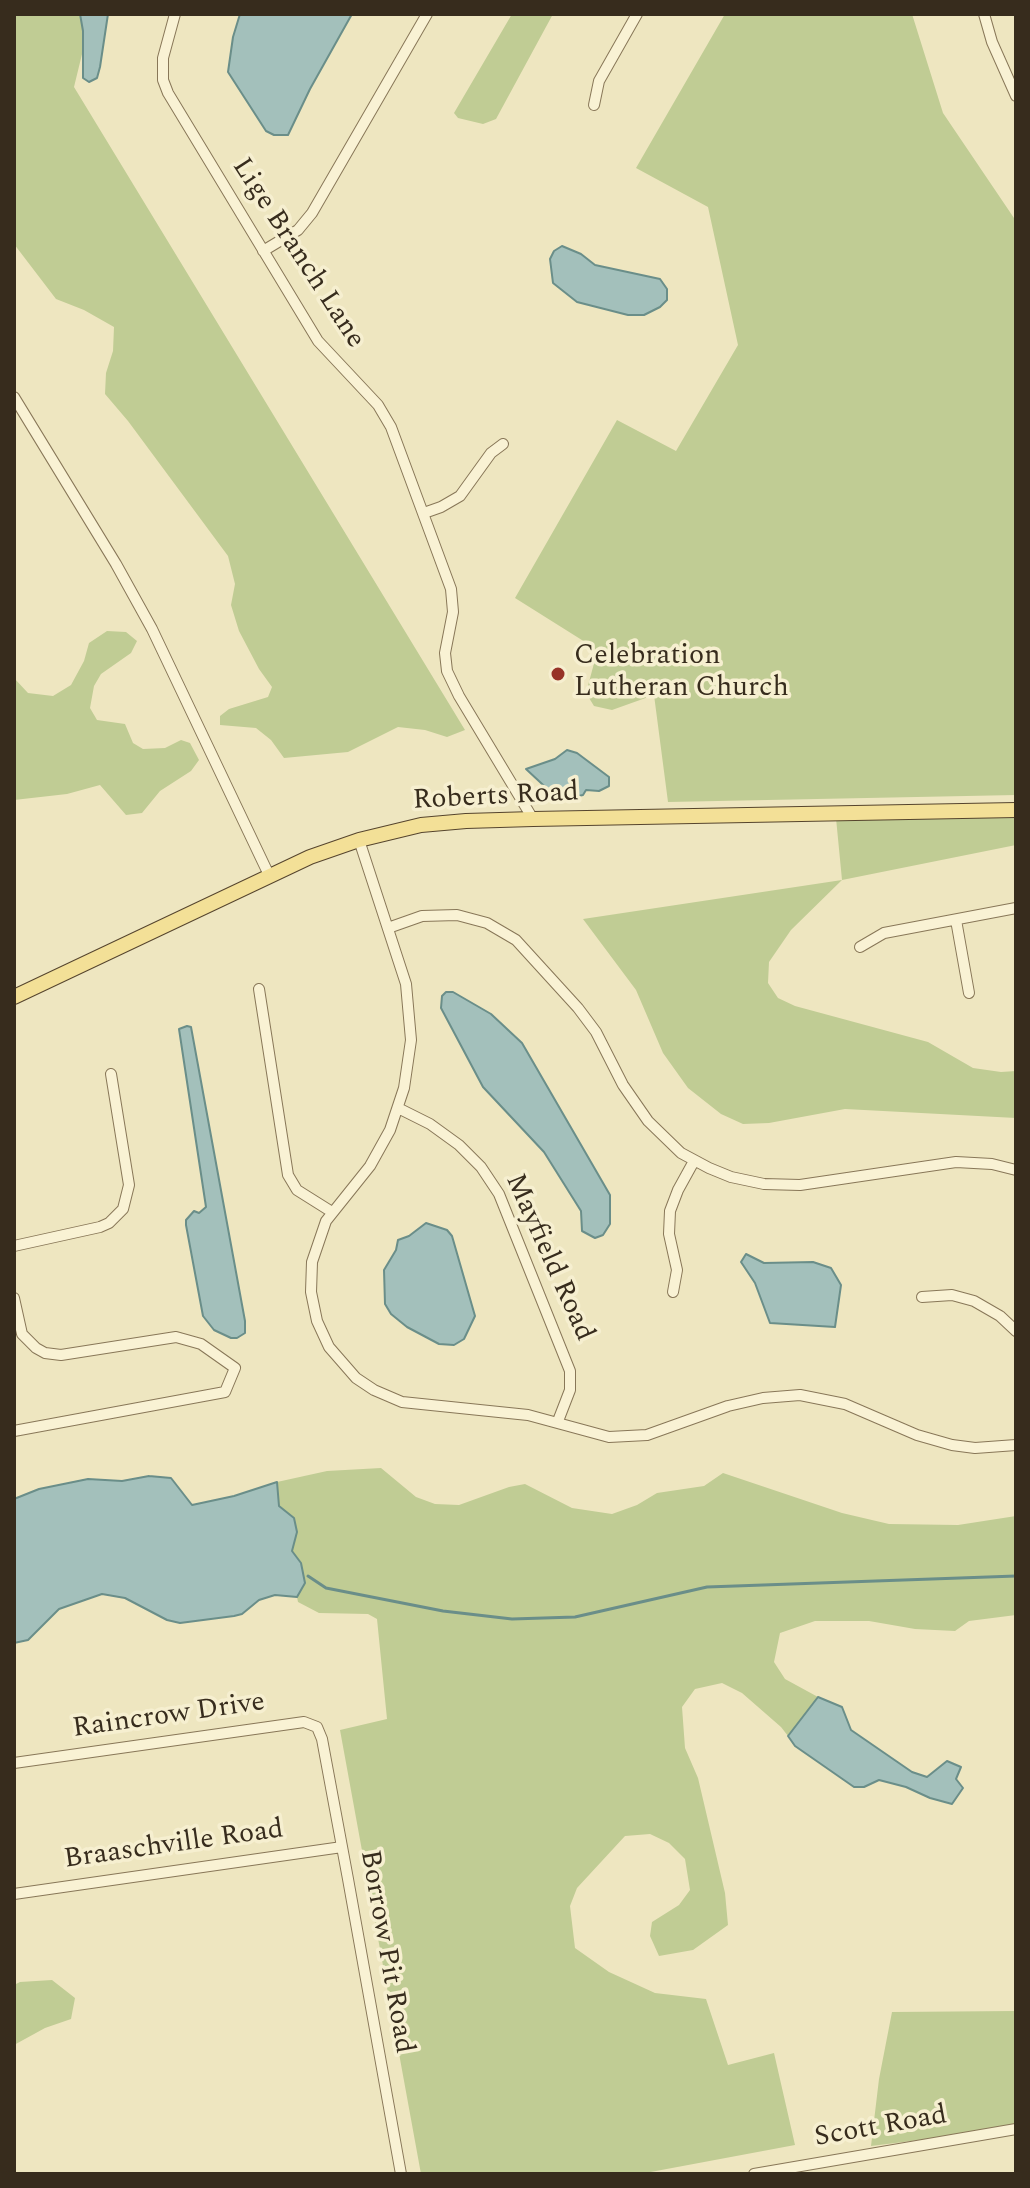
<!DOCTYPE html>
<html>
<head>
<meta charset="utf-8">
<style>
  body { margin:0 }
  #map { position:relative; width:1030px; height:2188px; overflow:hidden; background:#eee6c0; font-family:Spectral,serif }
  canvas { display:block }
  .frame { position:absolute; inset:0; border:16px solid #372c1d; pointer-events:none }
</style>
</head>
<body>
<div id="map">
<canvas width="1030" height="2188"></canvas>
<div class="frame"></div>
</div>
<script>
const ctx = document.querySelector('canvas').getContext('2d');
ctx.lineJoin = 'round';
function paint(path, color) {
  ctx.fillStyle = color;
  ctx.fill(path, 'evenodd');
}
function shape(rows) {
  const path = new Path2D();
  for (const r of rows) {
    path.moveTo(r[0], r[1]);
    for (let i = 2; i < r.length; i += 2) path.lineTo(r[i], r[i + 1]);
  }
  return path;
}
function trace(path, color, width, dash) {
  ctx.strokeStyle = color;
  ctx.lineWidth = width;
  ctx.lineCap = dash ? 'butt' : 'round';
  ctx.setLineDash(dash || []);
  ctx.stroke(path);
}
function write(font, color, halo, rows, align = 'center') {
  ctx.font = font + ' Spectral,serif';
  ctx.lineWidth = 7;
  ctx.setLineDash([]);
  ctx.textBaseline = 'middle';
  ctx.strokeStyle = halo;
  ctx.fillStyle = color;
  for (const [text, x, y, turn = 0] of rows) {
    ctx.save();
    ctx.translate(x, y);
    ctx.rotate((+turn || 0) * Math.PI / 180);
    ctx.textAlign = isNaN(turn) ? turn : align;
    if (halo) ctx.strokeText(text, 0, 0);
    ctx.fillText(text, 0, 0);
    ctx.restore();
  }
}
const green = shape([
  [14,14,80,14,83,31,83,50,74,87,465,730,447,737,425,730,398,727,348,752,284,758,271,740,256,728,220,725,220,716,229,709,268,697,272,687,259,669,239,631,231,605,235,584,228,556,128,421,105,394,106,373,113,351,114,327,84,310,56,299,14,244],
  [512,14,553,14,496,119,483,124,458,118,454,113],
  [725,14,912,14,943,113,1016,221,1016,795,668,802,654,695,612,710,594,706,586,693,596,656,593,647,515,598,617,420,676,451,738,345,708,207,636,168],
  [107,631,126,632,137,641,131,653,101,674,94,686,90,708,97,720,125,724,133,743,143,749,165,748,181,740,190,743,199,760,191,771,160,791,142,813,126,815,100,785,67,794,14,800,14,678,28,693,53,696,71,685,84,661,89,643],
  [1016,815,1016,845,842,880,791,930,769,962,768,983,778,998,795,1006,928,1042,973,1068,1001,1072,1016,1071,1016,1118,845,1109,769,1123,743,1124,721,1114,688,1088,663,1053,636,990,583,919,842,880,836,818],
  [381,1468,416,1497,435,1504,459,1505,509,1487,525,1484,572,1508,612,1514,637,1505,657,1493,704,1486,723,1473,842,1513,889,1524,958,1525,1016,1516,1016,1615,969,1621,955,1631,915,1629,869,1621,815,1621,780,1633,774,1662,785,1679,818,1697,788,1736,781,1727,742,1693,722,1683,695,1689,682,1707,685,1748,698,1778,725,1893,728,1925,693,1950,659,1956,650,1936,652,1922,679,1905,690,1890,685,1859,669,1843,650,1834,625,1836,577,1888,570,1906,575,1948,609,1972,655,1993,706,1999,728,2065,774,2053,795,2145,640,2174,421,2174,340,1730,387,1719,377,1619,368,1614,319,1613,298,1602,297,1597,305,1583,301,1563,292,1551,297,1532,294,1518,278,1506,277,1482,327,1471],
  [52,1980,75,1998,71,2019,45,2028,14,2045,14,1985,20,1982],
  [1015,2011,1016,2128,871,2146,879,2079,892,2012]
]);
const water = shape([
  [80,14,108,14,100,67,97,78,89,82,83,78,83,31,80,14],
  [240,14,352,14,310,89,288,135,274,135,266,131,228,72,233,37,240,14],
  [562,246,581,254,595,265,660,279,667,289,667,300,660,307,644,315,628,315,577,302,553,283,550,259,554,251,562,246],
  [567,750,577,753,609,777,609,786,599,791,586,790,583,795,564,799,556,797,526,769,555,759,567,750],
  [446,992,453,992,491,1014,522,1043,610,1195,610,1224,603,1235,595,1238,582,1231,581,1211,544,1152,483,1087,441,1008,442,996,446,992],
  [187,1026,191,1027,245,1321,245,1333,237,1338,231,1338,214,1330,203,1316,186,1225,186,1220,194,1211,199,1213,206,1207,179,1029,187,1026],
  [426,1223,447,1230,452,1236,475,1316,464,1339,454,1345,439,1344,407,1327,391,1314,385,1304,384,1270,396,1250,398,1240,409,1236,426,1223],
  [746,1254,764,1263,813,1262,831,1268,841,1285,835,1327,770,1323,755,1283,741,1262,746,1254],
  [149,1476,171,1478,192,1505,234,1496,277,1482,279,1506,294,1518,297,1532,292,1551,301,1563,305,1583,297,1597,275,1595,259,1600,242,1614,234,1616,180,1623,167,1620,125,1598,102,1594,59,1609,28,1640,14,1643,14,1499,39,1489,88,1479,122,1481,149,1476],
  [818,1697,842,1707,851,1730,912,1772,927,1777,947,1761,961,1767,956,1779,963,1788,952,1804,930,1798,906,1787,879,1780,864,1787,854,1787,795,1746,788,1736,818,1697]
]);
const stream = shape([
  [308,1576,326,1588,443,1611,512,1619,575,1617,707,1587,1016,1576]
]);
const minor = shape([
  [175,14,163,58,163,80,168,93,318,341,378,405,391,427,451,589,453,612,445,653,447,671,459,696,533,819],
  [984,14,992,42,1016,96],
  [594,105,599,81,637,14],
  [263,251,298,230,312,213,427,14],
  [14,397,116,564,152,629,269,875],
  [424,513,441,507,460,496,491,453,503,444],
  [359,840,406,984,411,1040,404,1088,390,1130,370,1166,326,1221,312,1262,311,1292,317,1321,329,1347,356,1378,374,1390,402,1402,528,1415,609,1437,647,1435,728,1406,763,1398,800,1395,845,1404,917,1435,952,1445,975,1448,1016,1445],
  [956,920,969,993],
  [388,928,422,916,457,915,487,923,516,940,578,1008,596,1032,623,1085,648,1121,681,1153,709,1168,731,1177,764,1184,800,1185,956,1162,992,1164,1016,1170],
  [860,947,884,933,1016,908],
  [259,989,288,1175,297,1190,332,1212],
  [398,1108,430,1124,459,1145,481,1167,499,1194,570,1371,570,1390,558,1421],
  [14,1246,100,1227,109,1223,123,1209,129,1185,111,1074],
  [673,1292,677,1270,669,1234,670,1211,678,1190,694,1161],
  [922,1297,952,1295,974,1301,1000,1316,1016,1331],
  [14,1298,22,1334,36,1348,45,1353,61,1355,176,1337,201,1344,235,1368,225,1392,14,1431],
  [14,1763,304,1722,317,1727,322,1739,348,1879,401,2174],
  [14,1894,342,1847],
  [754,2174,1016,2129]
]);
const major = shape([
  [14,997,310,857,359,840,421,825,466,821,533,819,1016,810]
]);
const markers = [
  [558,674,8,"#973327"]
];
const streetNames = [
  ["Lige Branch Lane",297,254,57],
  ["Roberts Road",496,798,-3],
  ["Mayfield Road",548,1258,66],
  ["Raincrow Drive",169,1717,-8],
  ["Braaschville Road",174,1846,-8],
  ["Borrow Pit Road",385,1952,80],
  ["Scott Road",881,2128,-10]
];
const poiNames = [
  ["Celebration",574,658],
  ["Lutheran Church",574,690]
];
paint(green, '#c0cc94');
paint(water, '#a3c0bb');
trace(water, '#6a8e89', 2);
trace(stream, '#6a8e89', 3);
trace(minor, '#887758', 12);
trace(major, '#55442d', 16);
trace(minor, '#f9f2d4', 10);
trace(major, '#f3e097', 14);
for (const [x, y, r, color] of markers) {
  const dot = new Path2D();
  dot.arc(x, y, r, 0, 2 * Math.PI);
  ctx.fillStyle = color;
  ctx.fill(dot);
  trace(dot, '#f6efd0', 3);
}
write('28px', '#372c1d', '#f6efd0', streetNames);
write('28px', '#372c1d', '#f6efd0', poiNames, 'left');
</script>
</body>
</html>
